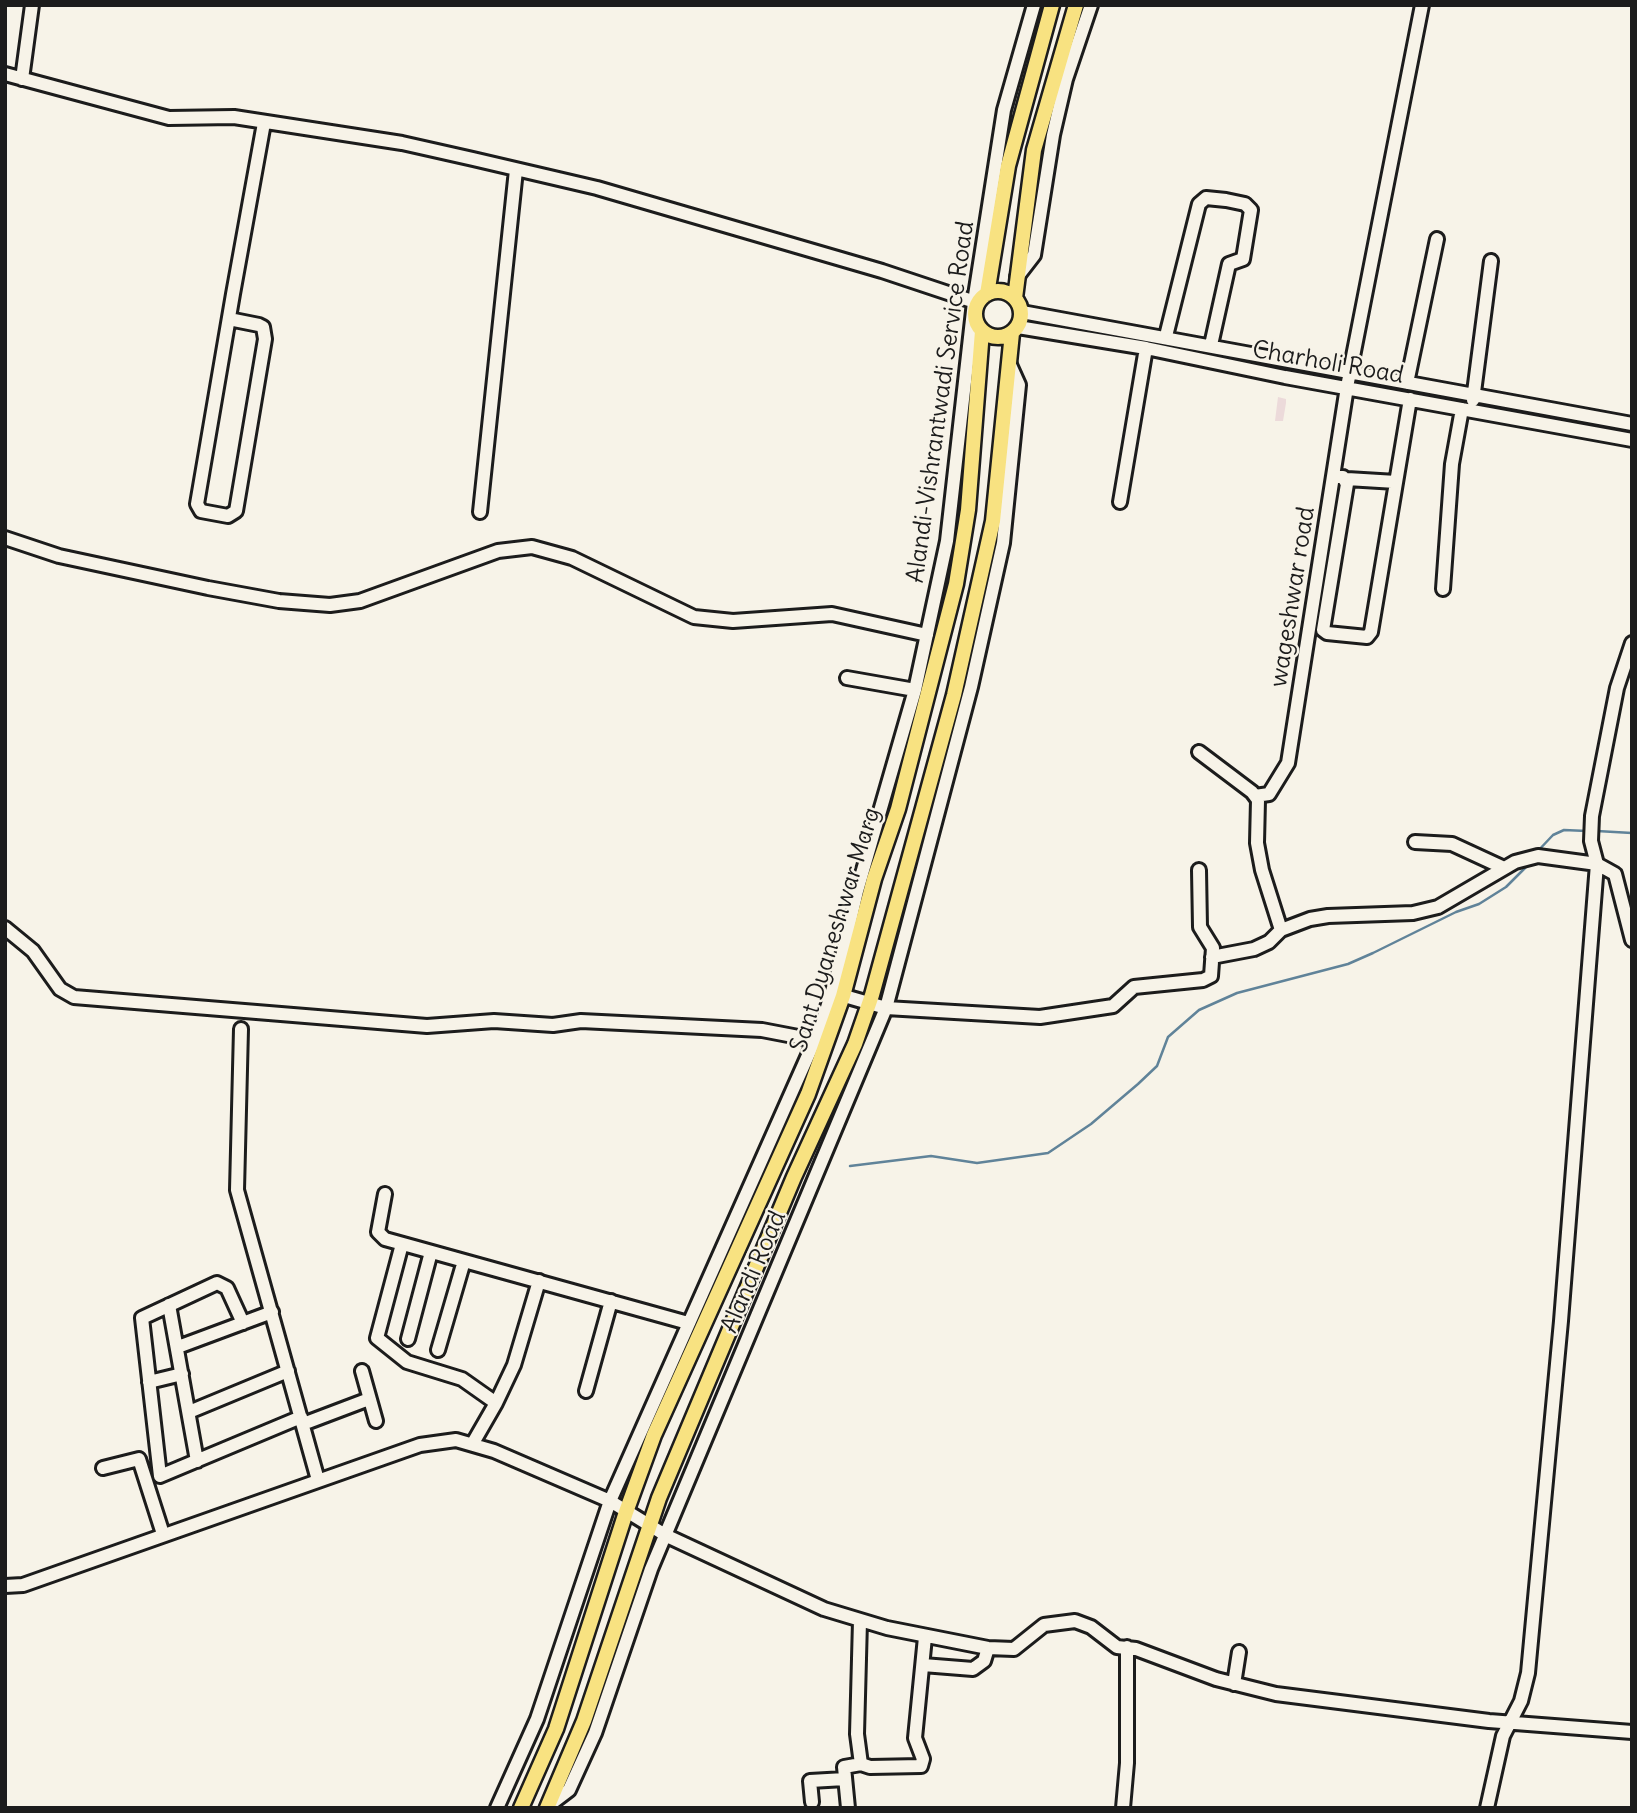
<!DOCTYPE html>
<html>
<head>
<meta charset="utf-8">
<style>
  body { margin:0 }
  #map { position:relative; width:1637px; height:1813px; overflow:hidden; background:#f7f3e8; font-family:Delius,sans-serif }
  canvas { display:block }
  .frame { position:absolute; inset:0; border:7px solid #1c1c1c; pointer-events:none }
</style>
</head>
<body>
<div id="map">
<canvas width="1637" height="1813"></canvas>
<div class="frame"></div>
</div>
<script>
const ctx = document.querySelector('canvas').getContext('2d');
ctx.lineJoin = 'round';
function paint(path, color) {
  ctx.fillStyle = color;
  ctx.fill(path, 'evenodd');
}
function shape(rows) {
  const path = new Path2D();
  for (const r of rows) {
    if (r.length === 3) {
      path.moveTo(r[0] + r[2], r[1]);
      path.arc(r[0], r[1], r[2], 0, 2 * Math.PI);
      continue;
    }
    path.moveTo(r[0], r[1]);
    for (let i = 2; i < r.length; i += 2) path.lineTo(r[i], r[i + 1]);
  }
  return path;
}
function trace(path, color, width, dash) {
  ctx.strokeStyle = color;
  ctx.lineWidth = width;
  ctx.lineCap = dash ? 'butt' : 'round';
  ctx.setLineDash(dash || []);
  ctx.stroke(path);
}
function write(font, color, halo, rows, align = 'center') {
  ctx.font = font + ' Delius,sans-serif';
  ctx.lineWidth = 5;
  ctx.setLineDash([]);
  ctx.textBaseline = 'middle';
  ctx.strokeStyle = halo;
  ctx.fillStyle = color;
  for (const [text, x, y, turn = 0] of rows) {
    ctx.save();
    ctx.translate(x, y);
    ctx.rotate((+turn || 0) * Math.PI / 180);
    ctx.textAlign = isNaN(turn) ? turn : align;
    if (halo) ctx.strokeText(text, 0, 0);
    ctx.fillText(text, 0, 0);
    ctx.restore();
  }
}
const built = shape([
  [1278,397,1286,399,1286,403,1283,421,1275,421]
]);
const stream = shape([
  [1597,831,1632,833],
  [1536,853,1553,835,1564,830,1587,831],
  [850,1166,931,1156,977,1163,1048,1153,1091,1124,1138,1084,1157,1066,1168,1037,1199,1010,1237,993,1348,964,1373,953,1456,912,1479,904,1506,887,1531,862]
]);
const minor = shape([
  [5,74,169,118,234,117,402,143,473,159,597,188,882,271,978,303],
  [22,79,32,5],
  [1017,277,1034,255,1053,135,1066,79,1091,5],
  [1022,312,1632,424],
  [229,319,259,325,263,327,265,339,236,511,228,516,201,511,197,504,233,294,264,123],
  [1018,327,1146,348,1285,377,1632,440],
  [1166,336,1199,204,1206,198,1226,200,1245,204,1251,210,1243,259,1229,264,1211,345],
  [1407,383,1437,239],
  [1473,400,1491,261],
  [1333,477,1343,477,1347,484,1323,630,1327,633,1367,637,1371,632,1410,399],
  [1347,479,1396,482],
  [1120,502,1146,348],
  [480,512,516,170],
  [5,538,59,556,208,588,279,601,330,605,360,601,498,551,532,547,572,558,694,617,733,621,832,614,927,635],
  [1443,589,1452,464,1462,409],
  [847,678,915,690],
  [1199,752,1252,792,1258,800,1257,843,1262,870,1281,930],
  [1255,796,1269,794,1288,763,1347,387,1422,5],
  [1415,842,1452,844,1504,868],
  [5,928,33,951,60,989,74,997,427,1026,494,1021,553,1025,581,1021,762,1030,814,1040],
  [1212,957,1254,949,1269,942,1281,930,1310,919,1328,916,1413,913,1438,907,1515,862,1538,856,1597,864,1615,874,1632,940],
  [834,993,886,1008,1040,1017,1113,1006,1134,987,1203,980,1211,976,1213,948,1200,927,1199,870],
  [241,1029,237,1190,318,1480],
  [385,1194,378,1232,385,1239,688,1323],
  [402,1244,377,1338,407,1362,462,1379,496,1403,473,1443],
  [169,1305,197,1461],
  [243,1323,227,1288,217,1283,142,1318,160,1476,301,1417],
  [408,1339,431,1252],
  [178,1347,272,1312],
  [438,1350,464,1261],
  [362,1371,376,1421],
  [149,1382,182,1374],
  [586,1391,611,1301],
  [496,1403,514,1365,539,1281],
  [189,1412,288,1371],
  [303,1424,369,1399],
  [103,1468,139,1459,163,1534],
  [5,1586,23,1585,420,1445,456,1440,494,1451,610,1501,667,1536,824,1609,887,1628,988,1648,1014,1649,1044,1625,1075,1621,1091,1627,1117,1647,1136,1649,1216,1679,1276,1694,1489,1721,1632,1732],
  [860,1621,857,1734,861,1764,870,1767,921,1766,923,1759,915,1738,925,1637],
  [923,1665,973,1669,984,1661,988,1648],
  [1234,1684,1239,1652],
  [812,1802,810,1781,845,1779],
  [548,1806,569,1790,595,1733,651,1569,886,1008,971,687,1003,543,1019,385,1010,365],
  [497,1808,537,1719,610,1501,822,1024,840,965,857,891,915,690,947,541,974,302,1004,110,1034,5],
  [848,1808,844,1767,861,1764],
  [1123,1808,1127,1763,1127,1647],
  [1487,1808,1503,1736,1521,1701,1528,1673,1561,1321,1597,864,1591,841,1592,816,1617,688,1632,643]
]);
const major = shape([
  [998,314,23],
  [987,294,1008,166,1052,5],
  [1015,298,1034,150,1076,5],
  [521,1808,556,1729,626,1512,654,1435,808,1094,843,996,874,879,898,809,956,584,968,510,982,331],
  [547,1808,584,1721,659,1498,794,1177,855,1044,872,995,954,695,993,521,1012,333]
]);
const streetNames = [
  ["Charholi Road",1328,363,10],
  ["Alandi-Vishrantwadi Service Road",941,402,-82],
  ["wageshwar road",1293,597,-81],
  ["Sant Dyaneshwar Marg",836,930,-73],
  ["Alandi Road",754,1272,-67]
];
paint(built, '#ecdada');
trace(stream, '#608399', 2.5);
trace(minor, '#1c1c1c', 18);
trace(major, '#1c1c1c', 19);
trace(minor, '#f7f3e8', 12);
trace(major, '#f8e281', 14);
write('24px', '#1c1c1c', '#f7f3e8', streetNames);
</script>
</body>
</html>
